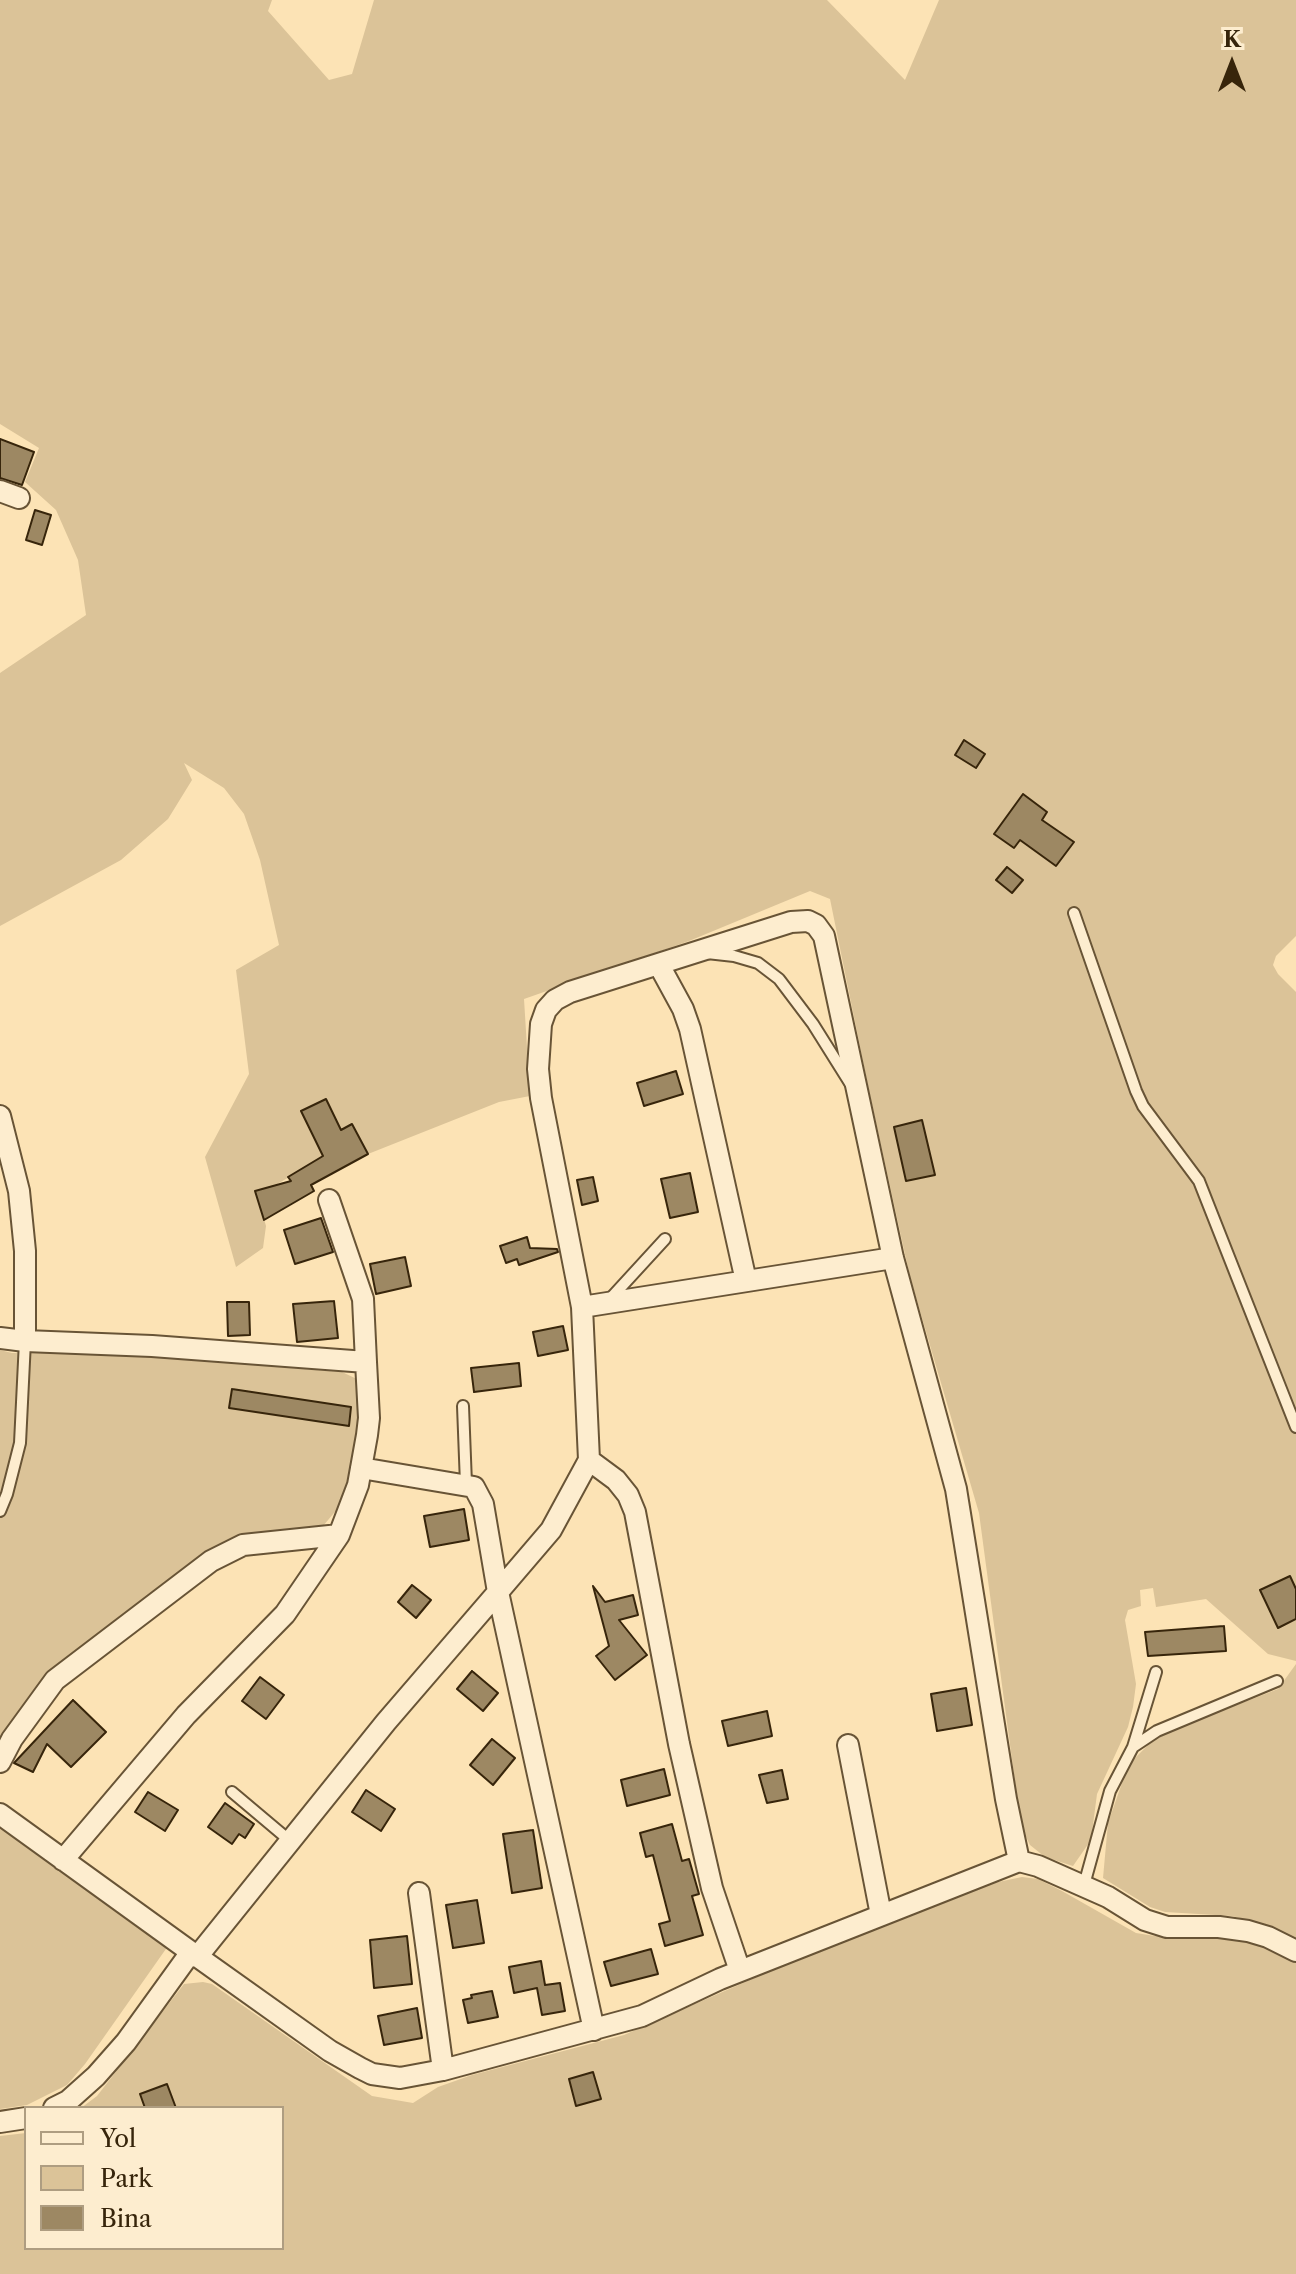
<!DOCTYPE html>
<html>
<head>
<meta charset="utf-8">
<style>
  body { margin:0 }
  #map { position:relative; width:1296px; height:2274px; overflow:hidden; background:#fce3b5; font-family:"Libre Caslon Text",serif }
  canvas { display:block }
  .legend { position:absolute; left:24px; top:2106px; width:260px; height:144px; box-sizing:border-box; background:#fdedcf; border:2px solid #ae9d81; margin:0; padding:10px 14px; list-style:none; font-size:24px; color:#37250b }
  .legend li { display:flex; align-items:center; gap:16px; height:40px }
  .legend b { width:40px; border:2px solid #ae9d81 }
  .north { position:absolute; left:1192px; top:24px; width:80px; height:80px; -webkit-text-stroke:6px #fdedcf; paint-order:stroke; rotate:0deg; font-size:22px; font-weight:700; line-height:32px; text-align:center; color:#37250b }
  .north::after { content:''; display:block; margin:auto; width:28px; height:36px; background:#37250b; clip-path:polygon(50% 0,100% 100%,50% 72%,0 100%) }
</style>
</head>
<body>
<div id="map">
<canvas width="1296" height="2274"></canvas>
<ul class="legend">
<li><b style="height:10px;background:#fdedcf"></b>Yol</li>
<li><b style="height:22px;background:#dbc398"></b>Park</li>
<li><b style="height:22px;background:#9d8863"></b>Bina</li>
</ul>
<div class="north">K</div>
</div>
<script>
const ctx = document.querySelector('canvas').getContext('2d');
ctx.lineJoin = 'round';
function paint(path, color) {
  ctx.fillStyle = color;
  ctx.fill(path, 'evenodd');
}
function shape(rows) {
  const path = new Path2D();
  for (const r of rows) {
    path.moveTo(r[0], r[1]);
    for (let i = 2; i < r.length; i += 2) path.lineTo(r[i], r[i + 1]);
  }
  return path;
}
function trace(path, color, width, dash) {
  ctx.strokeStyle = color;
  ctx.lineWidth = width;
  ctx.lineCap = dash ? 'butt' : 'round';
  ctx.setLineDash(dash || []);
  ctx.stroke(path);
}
const green = shape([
  [0,0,272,0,268,11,329,80,352,74,374,0,827,0,905,80,939,0,1296,0,1296,936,1276,956,1273,965,1278,974,1296,992,1296,1661,1268,1654,1206,1599,1156,1607,1153,1588,1140,1590,1141,1606,1128,1610,1125,1620,1136,1684,1133,1707,1128,1727,1097,1794,1091,1840,1073,1866,1045,1857,1030,1845,1021,1827,979,1513,910,1277,869,1091,830,899,810,891,689,941,524,999,530,1096,499,1102,368,1154,352,1124,333,1134,340,1147,274,1186,256,1191,266,1226,263,1248,236,1267,205,1157,249,1074,236,970,279,945,260,860,244,814,224,788,184,763,192,780,168,819,121,860,0,926,0,673,86,615,78,560,56,510,25,482,39,448,0,424],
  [0,1350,12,1353,92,1352,342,1372,359,1380,361,1397,357,1442,347,1484,339,1507,323,1526,303,1532,232,1539,69,1657,31,1693,6,1728,0,1741],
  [1296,1664,1296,1941,1263,1924,1232,1916,1165,1912,1150,1907,1103,1878,1108,1823,1122,1783,1134,1759,1152,1741,1180,1727,1278,1689],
  [0,1823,168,1946,85,2064,67,2085,27,2105,0,2109],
  [1022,1877,1038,1879,1062,1891,1136,1933,1155,1936,1236,1935,1270,1945,1296,1960,1296,2274,0,2274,0,2136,26,2133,26,2248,282,2248,282,2108,81,2108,97,2096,184,1984,203,1982,212,1984,372,2096,413,2103,438,2087,472,2075,624,2035,878,1924,984,1885]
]);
const building = shape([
  [0,439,34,452,22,485,0,478,0,439],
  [35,510,51,515,42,545,26,540,35,510],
  [964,740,985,754,976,768,955,755,964,740],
  [1023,794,1047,812,1042,820,1074,842,1056,866,1020,840,1014,848,994,834,1023,794],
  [1007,867,1023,880,1012,893,996,880,1007,867],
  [676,1071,683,1094,644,1106,637,1083,676,1071],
  [326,1099,341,1130,352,1124,368,1154,311,1185,314,1191,264,1220,255,1191,291,1181,288,1177,323,1156,301,1111,326,1099],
  [922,1120,935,1175,906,1181,894,1127,922,1120],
  [690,1173,698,1212,670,1218,661,1179,690,1173],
  [593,1177,598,1201,582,1205,577,1180,593,1177],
  [321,1218,333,1252,295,1264,284,1230,321,1218],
  [527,1237,530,1248,557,1249,558,1252,519,1265,517,1259,506,1263,500,1246,527,1237],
  [405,1257,411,1286,376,1294,370,1264,405,1257],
  [334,1301,338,1338,297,1342,293,1304,334,1301],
  [227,1302,249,1302,250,1335,228,1336,227,1302],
  [563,1326,568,1350,538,1356,533,1332,563,1326],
  [519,1363,521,1386,474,1392,471,1368,519,1363],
  [232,1389,351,1407,349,1426,229,1408,232,1389],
  [464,1509,469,1540,430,1547,424,1516,464,1509],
  [1290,1576,1296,1589,1296,1619,1278,1628,1260,1590,1290,1576],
  [412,1585,431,1600,416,1618,398,1602,412,1585],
  [593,1586,605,1602,633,1595,638,1615,619,1620,647,1655,615,1680,596,1656,609,1646,593,1586],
  [1224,1626,1226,1651,1148,1656,1145,1632,1224,1626],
  [472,1671,498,1693,483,1711,457,1689,472,1671],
  [260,1677,284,1695,266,1719,242,1701,260,1677],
  [966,1688,972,1725,937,1731,931,1694,966,1688],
  [73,1700,106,1732,71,1767,47,1744,33,1772,14,1763,73,1700],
  [767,1711,772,1736,728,1746,722,1721,767,1711],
  [492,1739,515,1758,493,1785,470,1765,492,1739],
  [664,1769,670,1795,627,1806,621,1780,664,1769],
  [782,1770,788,1799,767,1803,759,1775,782,1770],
  [366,1790,395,1809,381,1831,352,1812,366,1790],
  [148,1792,178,1810,165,1831,135,1812,148,1792],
  [225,1803,254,1824,245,1838,239,1834,232,1844,208,1827,225,1803],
  [672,1824,682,1861,689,1859,699,1894,692,1896,703,1935,665,1946,659,1924,670,1921,653,1855,646,1857,640,1833,672,1824],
  [533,1830,542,1888,512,1893,503,1834,533,1830],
  [477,1900,484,1943,453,1948,446,1905,477,1900],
  [407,1936,412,1984,374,1988,370,1940,407,1936],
  [651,1949,658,1974,611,1986,604,1962,651,1949],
  [541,1961,545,1985,560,1983,565,2011,542,2015,537,1988,514,1993,509,1967,541,1961],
  [492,1991,498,2017,468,2023,463,2000,472,1998,471,1995,492,1991],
  [417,2008,422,2038,384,2045,378,2016,417,2008],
  [593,2072,601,2099,576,2106,569,2079,593,2072],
  [167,2084,176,2108,145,2108,140,2094,167,2084]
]);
const service = shape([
  [1074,913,1136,1091,1143,1106,1199,1181,1296,1427],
  [707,953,734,956,758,963,779,979,813,1024,850,1083],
  [610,1299,665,1239],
  [463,1406,466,1484],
  [0,1511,7,1494,20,1443,25,1341],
  [1133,1747,1156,1672],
  [232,1792,289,1840],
  [1084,1885,1110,1791,1133,1747,1157,1731,1277,1681]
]);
const minor = shape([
  [0,491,19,498],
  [659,965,683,1009,690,1029,746,1281],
  [0,1116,19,1191,25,1251,25,1341],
  [329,1200,363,1299,366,1362],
  [582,1307,893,1258],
  [0,1338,25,1341,152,1346,366,1362,369,1418,367,1435,358,1485,339,1535,285,1614,186,1715,63,1860],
  [589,1460,582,1307,541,1098,538,1069,541,1024,546,1010,555,1000,570,992,791,922,808,921,816,925,824,936,893,1258,956,1489,1006,1799,1019,1861],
  [361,1468,474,1487,483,1504,498,1592,551,1530,589,1460,616,1480,628,1495,635,1512,679,1744,712,1888,740,1971],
  [498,1592,594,2030],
  [848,1745,881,1915],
  [0,1762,12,1739,55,1680,211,1561,243,1545,339,1535],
  [0,1814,191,1952,330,2051,360,2068,372,2074,400,2078,443,2070],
  [419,1893,443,2070,642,2016,720,1979,1019,1861,1038,1866,1108,1897,1145,1920,1167,1927,1219,1927,1248,1931,1268,1937,1296,1951],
  [197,1957,386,1722,498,1592],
  [54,2108,68,2101,96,2076,126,2042,191,1952],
  [0,2122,26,2118]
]);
paint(green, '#dbc398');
paint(building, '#9d8863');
trace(building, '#37250b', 2);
trace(service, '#685436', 14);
trace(minor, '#685436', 24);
trace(service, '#fdedcf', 10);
trace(minor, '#fdedcf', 20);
</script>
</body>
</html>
